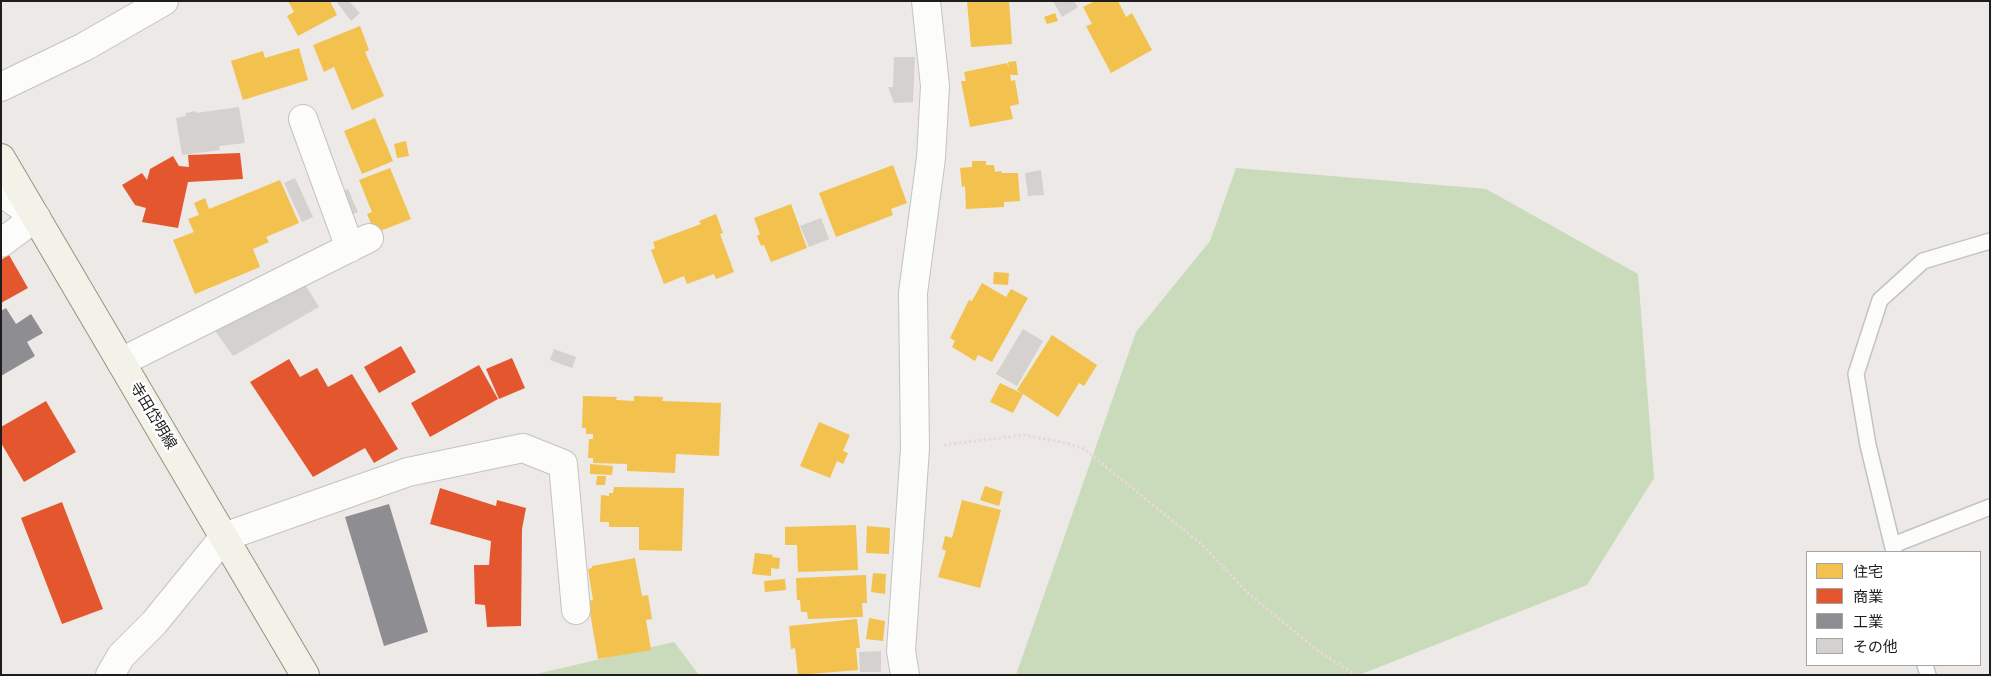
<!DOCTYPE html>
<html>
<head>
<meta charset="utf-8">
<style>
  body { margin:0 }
  #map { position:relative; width:1991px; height:676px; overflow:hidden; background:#ece9e6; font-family:"Open Sans","Noto Sans JP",sans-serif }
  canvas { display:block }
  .frame { position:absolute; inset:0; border:2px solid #1d1d1d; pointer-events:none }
  .legend { position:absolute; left:1806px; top:551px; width:175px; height:115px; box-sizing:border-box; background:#fff; border:1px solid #a5a5a5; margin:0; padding:6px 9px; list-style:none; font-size:15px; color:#1d1d1d }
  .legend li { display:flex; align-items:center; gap:10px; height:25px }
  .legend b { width:25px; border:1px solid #a5a5a5 }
</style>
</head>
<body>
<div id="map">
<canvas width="1991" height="676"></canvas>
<div class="frame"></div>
<ul class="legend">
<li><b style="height:14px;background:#f2c14e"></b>住宅</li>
<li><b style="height:14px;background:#e4572e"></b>商業</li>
<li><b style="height:14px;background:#8d8d92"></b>工業</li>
<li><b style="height:14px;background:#d4d1ce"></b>その他</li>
</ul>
</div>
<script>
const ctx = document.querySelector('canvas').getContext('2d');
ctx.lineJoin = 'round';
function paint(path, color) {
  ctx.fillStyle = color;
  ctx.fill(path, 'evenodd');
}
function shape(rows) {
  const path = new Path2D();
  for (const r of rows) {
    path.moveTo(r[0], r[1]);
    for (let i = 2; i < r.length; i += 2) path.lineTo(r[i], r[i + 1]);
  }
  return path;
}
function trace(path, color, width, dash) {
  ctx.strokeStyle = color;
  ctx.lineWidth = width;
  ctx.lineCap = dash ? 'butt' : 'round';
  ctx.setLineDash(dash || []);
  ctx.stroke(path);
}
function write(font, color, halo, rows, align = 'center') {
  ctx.font = font + ' "Open Sans","Noto Sans JP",sans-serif';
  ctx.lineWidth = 5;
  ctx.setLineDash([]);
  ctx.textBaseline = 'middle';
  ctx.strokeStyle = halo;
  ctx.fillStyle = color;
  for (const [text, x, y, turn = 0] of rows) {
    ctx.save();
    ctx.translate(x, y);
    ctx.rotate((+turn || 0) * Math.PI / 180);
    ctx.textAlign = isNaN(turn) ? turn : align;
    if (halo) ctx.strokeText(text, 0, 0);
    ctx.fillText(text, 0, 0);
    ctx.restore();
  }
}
const forest = shape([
  [1236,168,1486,189,1638,274,1654,478,1587,585,1359,675,1016,675,1136,332,1210,241],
  [674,642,699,675,532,675]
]);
const homes = shape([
  [288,1,330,1,337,15,298,36,287,16,294,12],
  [967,1,1009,1,1012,44,971,47],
  [1095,1,1118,1,1126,17,1132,13,1152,50,1111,73,1086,26,1092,24,1083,7],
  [1055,13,1058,21,1047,24,1044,17],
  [360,26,369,50,365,52,384,96,352,110,334,67,324,72,313,45],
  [299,48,308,80,243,100,231,61,263,51,265,58],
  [1016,61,1018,75,1010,75,1011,81,1015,80,1019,104,1010,106,1013,119,970,127,961,81,966,81,964,72,1007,63,1009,68,1008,62],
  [375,118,393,161,362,174,344,131],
  [406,141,409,156,397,158,394,144],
  [972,161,986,161,986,165,994,165,995,172,1001,171,1002,173,1018,173,1020,201,1004,202,1004,207,966,209,965,186,962,187,960,168,972,167],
  [893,165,907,203,891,209,893,215,836,237,819,193],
  [390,168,411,219,375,233,367,214,372,212,359,180],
  [280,180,299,223,266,237,269,242,253,249,260,267,195,294,173,240,194,232,188,219,199,215,194,203,205,198,209,209],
  [791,204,807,248,771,262,764,245,761,246,757,236,760,234,754,218],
  [716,214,723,233,720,234,734,272,716,279,714,274,687,284,684,276,664,284,651,250,655,248,653,242,701,224,699,221],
  [994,272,1009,273,1008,285,993,284],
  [982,283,1006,297,1011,289,1028,298,992,362,978,355,975,361,952,347,955,341,950,338,969,300,972,301],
  [1052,335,1097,365,1084,386,1079,383,1058,417,1017,390],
  [1000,383,1023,394,1013,413,990,402],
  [583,396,617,397,616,400,634,401,634,396,663,397,662,401,721,403,719,456,676,454,675,473,627,471,627,464,593,463,593,458,588,458,589,439,593,439,593,434,586,434,586,428,582,428],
  [819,422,850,435,843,451,848,453,843,464,837,461,830,478,800,466],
  [590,464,613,466,612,475,590,474],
  [597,476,606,476,605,485,596,485],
  [985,486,1003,492,999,506,980,500],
  [614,487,684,488,682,551,639,550,639,527,609,527,609,522,600,522,601,495,609,496,609,493,613,493],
  [962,500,1001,510,980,588,938,577,946,551,942,549,945,536,952,538],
  [856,525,858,570,798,572,797,545,785,545,785,527],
  [867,526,890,528,889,554,866,553],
  [755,553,773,555,772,557,780,558,779,569,771,568,771,576,752,574],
  [635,558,642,596,648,595,652,619,646,620,651,650,598,659,588,601,593,600,588,569,592,568,592,566],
  [873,573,886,574,885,594,871,592],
  [866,575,867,603,862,603,863,617,808,619,807,612,801,612,800,600,797,600,796,578],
  [785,579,786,590,765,592,764,581],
  [869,618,885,621,883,641,866,639],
  [857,619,860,648,856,648,858,670,798,675,795,648,791,649,789,626]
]);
const shops = shape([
  [240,153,243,179,188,182,178,228,142,222,146,208,135,205,122,185,142,173,147,180,150,169,173,156,179,166,189,167,188,155],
  [9,255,28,288,1,303,1,260],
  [401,346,416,372,379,393,364,367],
  [512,358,525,388,499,399,486,369],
  [289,359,300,377,317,368,328,387,352,374,398,449,374,463,365,448,313,477,250,382],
  [479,365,498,399,430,437,411,403],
  [46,401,76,452,24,482,1,443,1,427],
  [440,488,496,506,497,500,526,508,522,529,521,626,487,627,485,605,475,604,474,565,489,565,491,541,430,524],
  [62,502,103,609,62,624,21,518]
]);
const industry = shape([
  [6,308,16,324,31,314,43,333,27,342,35,356,1,376,1,311],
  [389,504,428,632,384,646,345,517]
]);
const building = shape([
  [336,1,349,1,360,13,351,21],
  [1053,1,1074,1,1078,7,1062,17],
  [894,57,915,57,913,102,894,103,888,87,893,87],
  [239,107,245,143,219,146,220,150,182,155,176,118,186,116,185,113,196,111,196,113],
  [1041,170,1044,195,1028,196,1025,173],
  [295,178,313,217,302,222,284,183],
  [348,189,358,212,337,221,327,198],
  [821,218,829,239,809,247,800,226],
  [302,280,319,307,233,356,206,318],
  [1023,329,1043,341,1017,386,996,374],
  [554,349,576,357,572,368,550,360],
  [881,651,881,672,860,672,859,652]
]);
const path = shape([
  [944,445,1024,435,1066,443,1084,449,1200,543,1250,595,1317,650,1356,675]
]);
const service = shape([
  [1893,545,1990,507],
  [1894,552,1868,445,1856,374,1880,300,1923,261,1990,241],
  [1925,665,1928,675]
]);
const minor = shape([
  [1,87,84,47,164,1],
  [303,119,350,248],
  [1,192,36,217,1,243],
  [121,362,369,238],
  [110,675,121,656,154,623,224,537,408,472,523,448,563,464,576,610],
  [905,675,901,651,915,448,913,293,931,158,935,86,926,1]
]);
const secondary = shape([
  [1,158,305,675]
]);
const streetNames = [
  ["寺田岱明線",153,416,59]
];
paint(forest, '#c9dbba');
paint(homes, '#f2c14e');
paint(shops, '#e4572e');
paint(industry, '#8d8d92');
paint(building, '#d4d1ce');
trace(service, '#c4c3c2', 18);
trace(minor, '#c4c3c2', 30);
trace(secondary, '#96957e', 30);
trace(path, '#ead8d8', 3, [2.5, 2.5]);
trace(service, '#fcfcfb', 15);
trace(minor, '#fcfcfb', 28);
trace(secondary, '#f3f2e9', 28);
write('15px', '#1d1d1d', '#fff', streetNames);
</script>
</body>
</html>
